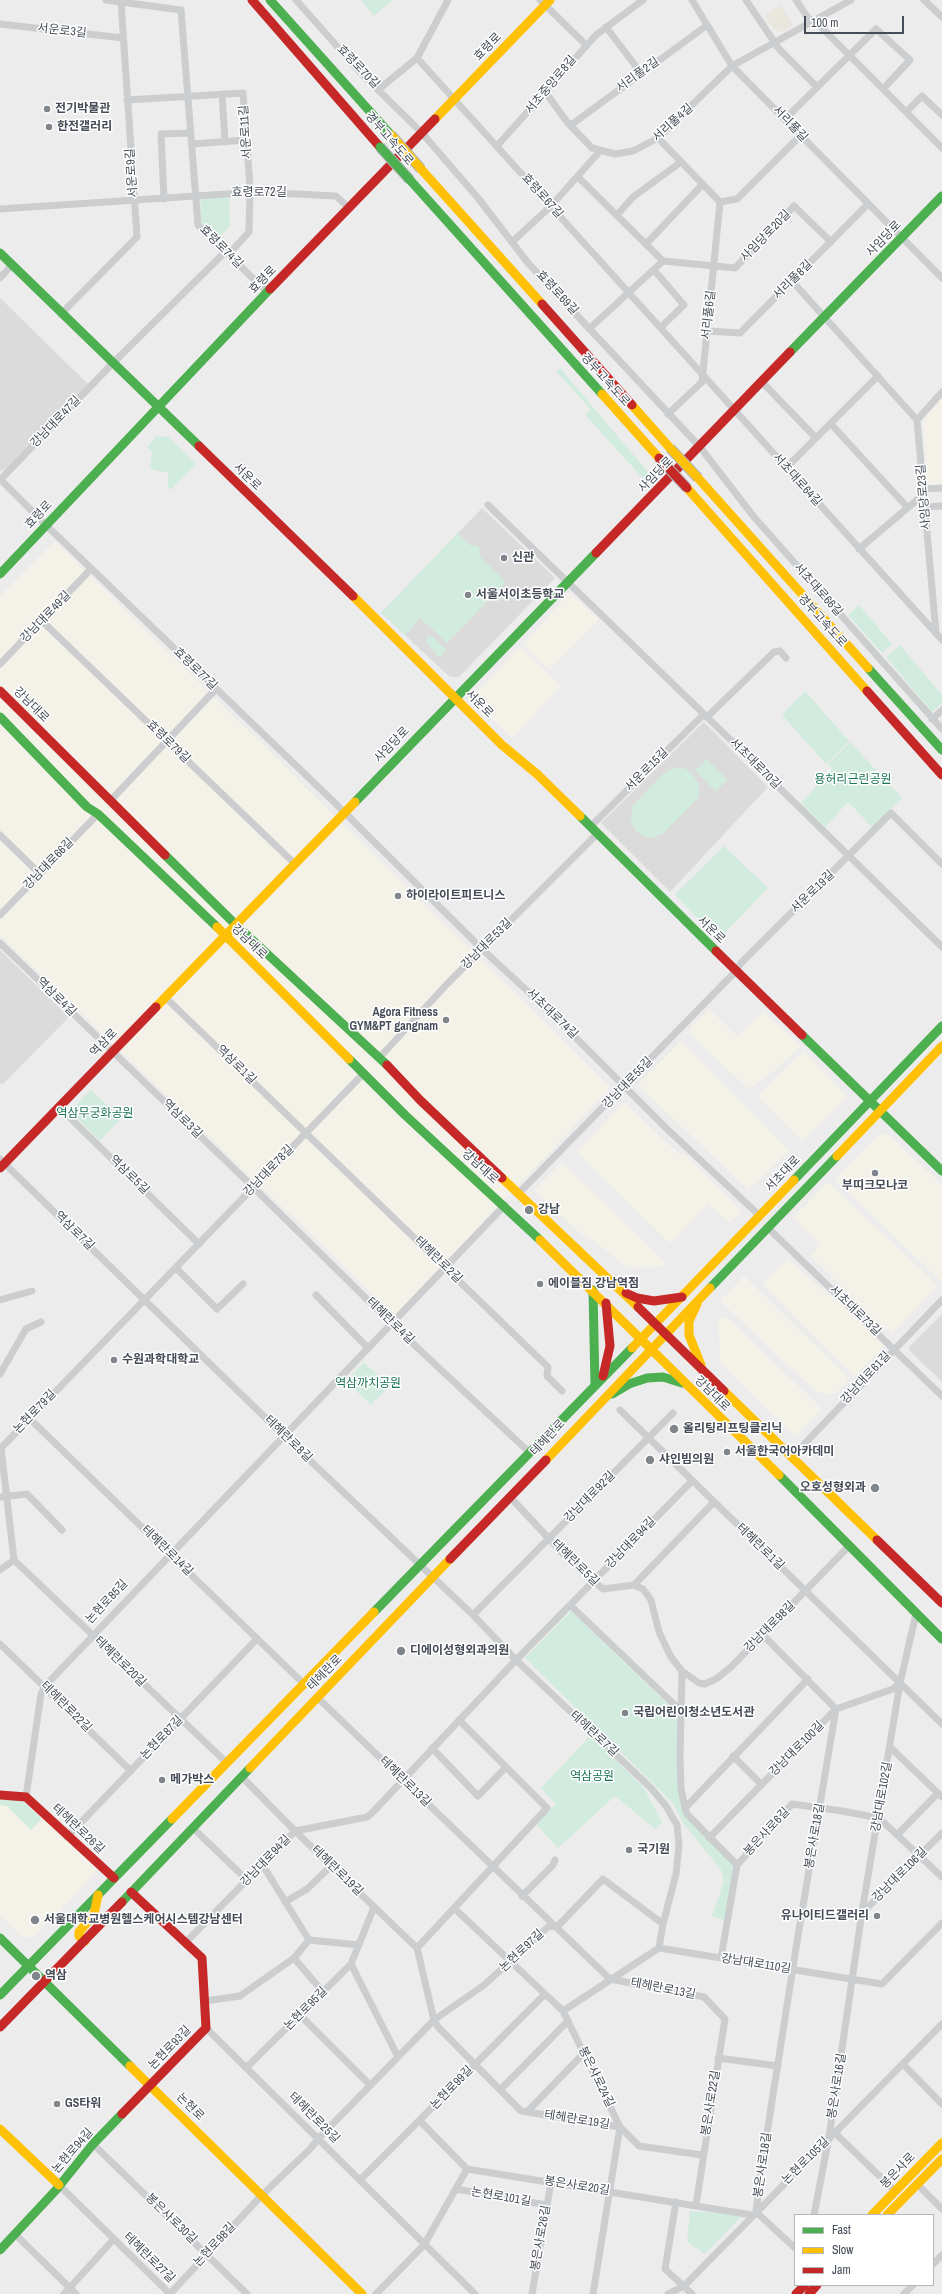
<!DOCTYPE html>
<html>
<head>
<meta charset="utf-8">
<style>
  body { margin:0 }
  #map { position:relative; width:942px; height:2294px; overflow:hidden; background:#edecec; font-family:"Archivo Narrow",sans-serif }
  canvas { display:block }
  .legend { position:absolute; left:794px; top:2214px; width:140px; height:72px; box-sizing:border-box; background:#fff; border:1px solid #b5b7bc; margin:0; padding:5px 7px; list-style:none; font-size:12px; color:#454c57 }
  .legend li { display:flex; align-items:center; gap:8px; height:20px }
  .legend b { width:20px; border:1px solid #b5b7bc }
  .scale { position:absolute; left:804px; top:16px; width:100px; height:18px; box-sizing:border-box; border:2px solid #454c57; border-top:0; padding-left:5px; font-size:12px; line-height:14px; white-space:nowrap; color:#454c57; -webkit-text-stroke:3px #fff; paint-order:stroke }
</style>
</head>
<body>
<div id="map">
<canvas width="942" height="2294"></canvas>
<ul class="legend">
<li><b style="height:5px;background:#4caf50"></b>Fast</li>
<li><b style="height:5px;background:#ffc107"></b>Slow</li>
<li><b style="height:5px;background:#c62828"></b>Jam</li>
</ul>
<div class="scale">100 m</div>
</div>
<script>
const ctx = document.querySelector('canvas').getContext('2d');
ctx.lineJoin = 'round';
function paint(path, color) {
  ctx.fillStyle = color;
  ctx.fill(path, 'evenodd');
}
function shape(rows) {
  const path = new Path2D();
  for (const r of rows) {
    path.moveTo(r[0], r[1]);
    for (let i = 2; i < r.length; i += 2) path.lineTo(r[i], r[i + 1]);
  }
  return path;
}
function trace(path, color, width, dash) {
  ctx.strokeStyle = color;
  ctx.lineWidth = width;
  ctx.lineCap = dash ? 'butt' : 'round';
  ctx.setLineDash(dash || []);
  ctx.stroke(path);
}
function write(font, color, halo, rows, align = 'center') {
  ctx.font = font + ' "Archivo Narrow","Noto Sans KR",sans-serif';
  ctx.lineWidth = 3;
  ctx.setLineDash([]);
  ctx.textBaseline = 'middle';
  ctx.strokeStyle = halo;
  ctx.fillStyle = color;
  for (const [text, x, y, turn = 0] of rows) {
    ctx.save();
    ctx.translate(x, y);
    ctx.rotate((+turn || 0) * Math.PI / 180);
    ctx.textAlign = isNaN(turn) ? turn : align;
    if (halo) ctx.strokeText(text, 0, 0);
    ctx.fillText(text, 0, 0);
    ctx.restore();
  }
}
const commercial = shape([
  [942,398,942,486,928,488,923,421],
  [55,541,609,1086,609,1089,395,1315,0,935,0,596],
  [569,593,599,620,549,670,523,645],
  [520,647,561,686,512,738,475,702,476,693],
  [709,1009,738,1037,763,1012,801,1046,770,1074,749,1089,690,1034,690,1029],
  [681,1041,789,1151,749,1190,638,1085],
  [804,1051,847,1097,802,1141,757,1096],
  [624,1103,680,1155,683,1153,742,1211,732,1221,729,1222,709,1203,670,1243,580,1155,578,1150],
  [887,1134,942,1185,942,1282,835,1180,871,1142,879,1135],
  [562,1162,666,1264,662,1267,632,1268,624,1266,595,1241,584,1236,534,1190],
  [828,1182,938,1286,891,1334,811,1256,821,1245,793,1218],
  [788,1259,833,1299,838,1300,885,1345,854,1376,763,1284],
  [744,1276,849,1379,838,1391,830,1395,817,1392,720,1301],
  [722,1317,727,1318,820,1407,820,1411,795,1436,721,1363,718,1320],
  [0,1797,24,1799,95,1865,95,1873,34,1937,22,1937,0,1915]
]);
const education = shape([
  [0,298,88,384,9,468,0,471],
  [482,508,555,578,459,677,450,677,381,613],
  [704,722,768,787,670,892,601,823],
  [0,950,69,1017,2,1085,0,1083],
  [942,1314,942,1382,909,1350,910,1346]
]);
const green = shape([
  [361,0,393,0,374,16],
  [229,197,230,226,217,239,202,224,200,204,202,199],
  [560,368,654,479,649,485,585,415,591,410,556,371],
  [156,436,168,437,196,464,171,490,168,487,168,473,150,469,152,452,147,447],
  [458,533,471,546,476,545,482,551,478,555,506,582,447,643,420,618,405,635,381,613],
  [859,605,892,644,882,653,848,615],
  [430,635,447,650,439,657,427,643,427,636],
  [900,645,942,695,942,703,932,712,886,657],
  [805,691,849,741,826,764,782,715],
  [850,742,902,798,872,827,848,802,825,827,801,803,832,769,828,764],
  [707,759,727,780,716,791,695,771],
  [675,767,686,769,693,775,699,784,699,797,663,834,651,838,642,836,635,829,631,822,632,807,663,774],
  [724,846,768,888,719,939,675,895],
  [91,1090,121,1118,100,1141,70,1111],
  [364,1362,389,1386,371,1405,349,1384,349,1378],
  [571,1611,679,1715,685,1816,734,1866,725,1920,712,1916,724,1881,721,1870,684,1824,672,1802,525,1658],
  [591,1735,644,1788,662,1822,655,1829,615,1796,558,1848,536,1824,556,1804,541,1788],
  [0,1799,23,1801,40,1817,41,1820,31,1830,7,1806,0,1805],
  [690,2211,743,2215,705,2254,687,2242]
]);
const sand = shape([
  [780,5,793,25,782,32,774,29,765,16]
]);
const street = shape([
  [106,0,181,10,198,225,267,292],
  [296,0,360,72,422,133,478,198,528,263,700,447,754,517,942,729],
  [540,0,586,45],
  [692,0,732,66,942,278],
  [746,0,779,49,817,87],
  [796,0,808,18,819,25,942,148],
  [924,0,942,17],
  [0,24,123,38],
  [606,27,641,73],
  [417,58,942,640],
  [379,89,417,58,448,0],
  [546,93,567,122,592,148,615,154,633,151,658,138,732,66,851,0],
  [222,94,225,142],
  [127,100,243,93,250,187,249,232,229,254],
  [906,112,922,96,942,115],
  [785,119,876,29,910,60,883,89],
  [571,125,706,26],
  [658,138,720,202,737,199,801,135],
  [192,144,246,140],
  [497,146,596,35,643,0],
  [578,177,663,261,735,268,794,206,831,242],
  [164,199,161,134,191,133],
  [0,209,256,192,336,196,349,208],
  [617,215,633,197,681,162],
  [512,242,551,206,600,151],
  [646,244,703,184],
  [654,270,684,305,661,327],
  [0,278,12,265],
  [792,281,917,420,936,633],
  [61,314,137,237,121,2],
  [589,329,663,261],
  [708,331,740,333,868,204],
  [762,382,816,438],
  [668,414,702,382,720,202],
  [917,420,942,392],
  [831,424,908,508],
  [786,468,878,376],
  [0,479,46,525,336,804,482,949,549,1011,666,1128,760,1216],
  [0,480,112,364,226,251],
  [923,489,942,488],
  [488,505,707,717,942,947],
  [925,507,942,506],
  [859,549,924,494],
  [42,621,294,863],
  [0,664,91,569],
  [707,717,774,652,780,651,786,658],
  [932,719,942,710],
  [111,800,216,689],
  [590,827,704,714],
  [0,835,40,874],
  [0,915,98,814],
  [0,943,253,1187,392,1324,530,1453],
  [165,997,548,1367,547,1376,562,1391],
  [380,1057,448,983,597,834],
  [59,1107,199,1244],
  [0,1159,283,1435,473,1615,516,1660,651,1788,666,1806,677,1825,679,1846,676,1874,663,1924],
  [519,1193,736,971,741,963,891,813,942,864],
  [767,1227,942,1396],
  [176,1268,217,1309,243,1284],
  [316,1295,368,1348],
  [0,1300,32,1291],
  [0,1374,26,1329,41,1322],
  [620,1410,942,1724],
  [29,1418,304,1684],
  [791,1458,942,1300],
  [0,1497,27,1494,62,1530],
  [510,1497,569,1560,603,1589,634,1585,643,1589,651,1600,659,1632,671,1657,682,1671,699,1683,705,1684,716,1679,731,1667,850,1545],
  [14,1560,1,1448,363,1074],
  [14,1560,227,1763],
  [0,1570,14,1560],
  [634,1585,714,1502],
  [570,1605,682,1712],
  [473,1615,673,1413],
  [762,1634,836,1709,796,1948,762,2165,756,2212,795,2248],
  [0,1644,131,1771],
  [682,1671,680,1757,681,1789,685,1808,687,1814,737,1865],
  [318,1698,610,1979,704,1997,725,2019,696,2205],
  [432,1748,478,1796,506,1767],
  [891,1748,942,1797],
  [733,1756,761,1784],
  [242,1777,295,1831,417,1948,434,2020,438,2027,521,2111,620,2127,639,2146,702,2155],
  [26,1797,41,1694,45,1686,505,1205],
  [685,1808,808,1679],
  [193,1828,247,1880],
  [897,1835,938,1793],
  [67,1837,256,1640],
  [709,1838,836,1709,893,1689,900,1683],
  [262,1864,309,1940],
  [737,1865,792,1804,842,1811,879,1818,942,1877],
  [522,1896,553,1865,555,1860],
  [285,1902,307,1889,331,1866],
  [454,1908,563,2011,620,2127,593,2294],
  [863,1912,942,1833],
  [309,1940,359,1945],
  [186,1942,295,1831,367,1817,372,1813,516,1660,692,1481],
  [417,1948,547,1808,459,1720],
  [294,1958,323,1992],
  [721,1958,737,1865],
  [351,1964,398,2057],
  [205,2001,240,1996,294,1958,309,1940],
  [563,2011,659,1948,882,1984,942,1923],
  [300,2015,370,2085],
  [206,2028,475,2294],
  [718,2058,778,2066],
  [903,2064,942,2104],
  [246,2068,351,1964,374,1907],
  [501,2089,568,2021],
  [527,2112,584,2053],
  [420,2121,467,2169,752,2215],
  [835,2133,895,2191],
  [93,2144,247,2294],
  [360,2180,544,1995],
  [917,2184,942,2209],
  [59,2185,170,2294],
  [456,2189,547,2205],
  [676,2202,665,2269,692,2294],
  [814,2215,829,2137,862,1912,900,1683,916,1614],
  [15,2234,76,2294],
  [933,2264,942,2255],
  [64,2294,113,2240],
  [170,2294,261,2196,310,2149,318,2139,434,2020,484,1985,548,1927,558,1926,603,1879,663,1924,659,1948],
  [376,2294,424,2245,467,2169],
  [532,2294,551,2182],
  [668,2294,684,2286,942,2024],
  [904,2294,913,2285]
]);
const fast = shape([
  [270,0,391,135],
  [410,180,602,394],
  [0,253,199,446],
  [790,352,942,196],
  [0,574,270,289],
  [868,668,942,750],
  [0,717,87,807,98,814,217,927],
  [355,802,596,553],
  [580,816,716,951],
  [165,855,235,924,387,1065],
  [802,1035,942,1171],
  [349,1059,405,1115,540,1240],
  [794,1180,942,1026],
  [710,1288,837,1156],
  [593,1290,595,1386],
  [612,1394,629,1384,647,1378,663,1377,682,1383],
  [779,1475,942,1639],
  [374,1612,632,1348],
  [122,1902,250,1768],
  [0,1938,130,2066],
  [0,1995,172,1819],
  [0,2250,56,2190,93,2144,122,2114]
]);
const slow = shape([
  [435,119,550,0],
  [421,169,542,304],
  [602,394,659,458],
  [632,405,670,448],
  [698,478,868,668],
  [687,488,867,691],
  [353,596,502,745,537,774,580,816],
  [217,927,349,1059],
  [156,1007,355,802],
  [837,1156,942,1046],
  [502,1178,638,1307],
  [540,1240,779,1475],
  [697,1304,689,1321,689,1335,701,1365],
  [632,1348,794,1180],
  [724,1391,877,1540],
  [546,1460,710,1288],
  [250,1768,450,1559],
  [172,1819,374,1612],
  [85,1941,79,1936,79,1932,94,1914,98,1895],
  [130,2066,362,2294],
  [0,2129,59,2185],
  [872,2215,942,2143],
  [887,2215,942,2159]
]);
const jam = shape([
  [252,0,380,147],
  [270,289,435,119],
  [542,304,632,405],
  [199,446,353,596],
  [596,553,790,352],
  [0,691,165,855],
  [867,691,942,775],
  [716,951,802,1035],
  [387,1065,420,1100,502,1178],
  [0,1168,156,1007],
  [626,1293,637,1298,654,1301,682,1297],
  [638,1307,724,1391],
  [603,1376,610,1346,606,1303],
  [877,1540,942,1603],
  [450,1559,546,1460],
  [0,1795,26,1797,114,1878],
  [0,2027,122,1902],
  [122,2114,206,2028,202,1958,131,1892],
  [796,2294,805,2285],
  [809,2294,817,2285]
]);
const fastBridge = shape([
  [380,147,410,180]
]);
const slowBridge = shape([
  [391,135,421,169],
  [670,448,698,478]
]);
const jamBridge = shape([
  [659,458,687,488]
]);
const markers = [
  [47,109,4,"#80848b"],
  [49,127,4,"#80848b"],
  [504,558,4,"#80848b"],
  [468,595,4,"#80848b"],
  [398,896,4,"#80848b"],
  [446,1020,4,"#80848b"],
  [875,1173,4,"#80848b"],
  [529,1210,5,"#80848b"],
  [540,1284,4,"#80848b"],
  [114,1360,4,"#80848b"],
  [674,1429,5,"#80848b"],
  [727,1452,4,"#80848b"],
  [650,1460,5,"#80848b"],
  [875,1488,5,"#80848b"],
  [401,1651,5,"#80848b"],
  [625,1713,4,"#80848b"],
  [162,1780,4,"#80848b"],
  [629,1850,4,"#80848b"],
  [877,1916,4,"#80848b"],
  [35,1920,5,"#80848b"],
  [36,1976,5,"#80848b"],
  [57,2104,4,"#80848b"]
];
const streetNames = [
  ["서운로3길",62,31,6],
  ["효령로",488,47,-46],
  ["효령로70길",358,67,46],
  ["서리풀2길",638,75,-36],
  ["서초중앙로8길",551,85,-50],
  ["서리풀4길",673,123,-42],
  ["서리풀길",790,124,46],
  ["서운로11길",246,132,-94],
  ["경부고속도로",389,139,49],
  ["서운로9길",132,173,-94],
  ["효령로72길",259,193],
  ["효령로67길",542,196,48],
  ["사임당로20길",766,236,-46],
  ["사임당로",884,239,-46],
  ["효령로74길",221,247,45],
  ["효령로",263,280,-46],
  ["서리풀8길",793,280,-45],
  ["효령로69길",557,293,47],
  ["서리풀6길",709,315,-84],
  ["경부고속도로",605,380,48],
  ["강남대로47길",56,422,-46],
  ["사임당로",656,475,-46],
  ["서운로",247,477,44],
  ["서초대로64길",797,480,48],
  ["사임당로23길",924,497,-95],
  ["효령로",39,515,-47],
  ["서초대로66길",818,590,48],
  ["강남대로49길",46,617,-46],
  ["경부고속도로",822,621,48],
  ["효령로77길",195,669,44],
  ["서운로",479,704,45],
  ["강남대로",31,705,45],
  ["효령로79길",168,742,44],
  ["사임당로",392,745,-46],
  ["서초대로70길",755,764,45],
  ["서운로15길",647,770,-45],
  ["강남대로66길",49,864,-46],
  ["서운로19길",813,892,-44],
  ["서운로",711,930,44],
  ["강남대로",249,942,44],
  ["강남대로53길",487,944,-45],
  ["역삼로4길",56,997,44],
  ["서초대로74길",552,1014,44],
  ["역삼로",104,1043,-46],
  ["역삼로1길",236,1065,44],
  ["강남대로55길",628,1083,-46],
  ["역삼로3길",182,1119,44],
  ["강남대로",480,1167,42],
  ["강남대로78길",269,1171,-46],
  ["서초대로",783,1174,-46],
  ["역삼로5길",129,1175,44],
  ["역삼로7길",74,1231,44],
  ["테헤란로2길",438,1260,44],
  ["서초대로73길",855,1311,44],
  ["테헤란로4길",390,1321,44],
  ["강남대로61길",866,1378,-47],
  ["강남대로",712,1394,45],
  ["논현로79길",35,1412,-46],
  ["테헤란로",548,1438,-47],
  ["테헤란로8길",288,1439,44],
  ["강남대로92길",590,1497,-45],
  ["강남대로94길",631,1543,-46],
  ["테헤란로1길",760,1547,44],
  ["테헤란로14길",167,1551,44],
  ["테헤란로5길",575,1563,44],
  ["논현로85길",107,1602,-47],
  ["강남대로98길",770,1627,-45],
  ["테헤란로20길",120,1662,44],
  ["테헤란로",325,1673,-46],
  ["테헤란로22길",66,1707,45],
  ["테헤란로7길",594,1734,43],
  ["논현로87길",162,1738,-46],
  ["강남대로100길",797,1749,-45],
  ["테헤란로13길",405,1782,44],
  ["강남대로102길",882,1797,-80],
  ["테헤란로26길",78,1829,43],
  ["봉은사로6길",767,1832,-47],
  ["봉은사로18길",815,1836,-80],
  ["강남대로94길",266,1861,-46],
  ["테헤란로19길",337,1871,44],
  ["강남대로106길",900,1875,-45],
  ["논현로97길",522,1951,-43],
  ["강남대로110길",756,1964,9],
  ["테헤란로13길",663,1989,11],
  ["논현로95길",306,2009,-45],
  ["논현로93길",170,2048,-46],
  ["봉은사로24길",596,2077,64],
  ["봉은사로16길",837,2086,-81],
  ["논현로99길",452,2088,-46],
  ["봉은사로22길",711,2103,-81],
  ["논현로",190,2107,45],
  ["테헤란로25길",314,2118,45],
  ["테헤란로19길",577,2120,9],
  ["논현로94길",73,2151,-49],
  ["논현로105길",806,2161,-45],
  ["봉은사로18길",763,2165,-82],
  ["봉은사로",898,2171,-46],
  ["봉은사로20길",577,2186,9],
  ["논현로101길",501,2197,10],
  ["봉은사로30길",171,2219,44],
  ["봉은사로26길",541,2238,-80],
  ["논현로98길",215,2245,-47],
  ["테헤란로27길",149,2258,44]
];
const poiNames = [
  ["전기박물관",55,109],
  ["한전갤러리",57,127],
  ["신관",512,558],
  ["서울서이초등학교",476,595],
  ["하이라이트피트니스",406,896],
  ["Agora Fitness",438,1013,"right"],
  ["GYM&PT gangnam",438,1027,"right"],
  ["부띠크모나코",875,1186,"center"],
  ["강남",538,1210],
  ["에이블짐 강남역점",548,1284],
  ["수원과학대학교",122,1360],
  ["올리팅리프팅클리닉",683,1429],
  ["서울한국어아카데미",735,1452],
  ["샤인빔의원",659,1460],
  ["오호성형외과",866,1488,"right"],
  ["디에이성형외과의원",410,1651],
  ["국립어린이청소년도서관",633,1713],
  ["메가박스",170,1780],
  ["국기원",637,1850],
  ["유나이티드갤러리",869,1916,"right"],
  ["서울대학교병원헬스케어시스템강남센터",44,1920],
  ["역삼",45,1976],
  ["GS타워",65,2104]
];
const parkNames = [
  ["용허리근린공원",853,780],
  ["역삼무궁화공원",95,1114],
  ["역삼까치공원",368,1384],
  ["역삼공원",592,1777]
];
paint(commercial, '#f4f2e8');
paint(education, '#dbdbdb');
paint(green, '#d2ebdf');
paint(sand, '#e8e6dd');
trace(street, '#cbcdcf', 7);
trace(fast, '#4caf50', 9);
trace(slow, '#ffc107', 9);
trace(jam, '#c62828', 9);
trace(fastBridge, '#b2b4bb', 11, []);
trace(slowBridge, '#b2b4bb', 11, []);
trace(jamBridge, '#b2b4bb', 11, []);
trace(fastBridge, '#4caf50', 9);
trace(slowBridge, '#ffc107', 9);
trace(jamBridge, '#c62828', 9);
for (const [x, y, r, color] of markers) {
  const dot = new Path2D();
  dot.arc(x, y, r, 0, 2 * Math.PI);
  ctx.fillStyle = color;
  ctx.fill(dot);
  trace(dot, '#fff', 1.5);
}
write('12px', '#454c57', '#fff', streetNames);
write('bold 12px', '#454c57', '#fff', poiNames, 'left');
write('12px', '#1b7354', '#fff', parkNames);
</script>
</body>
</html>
